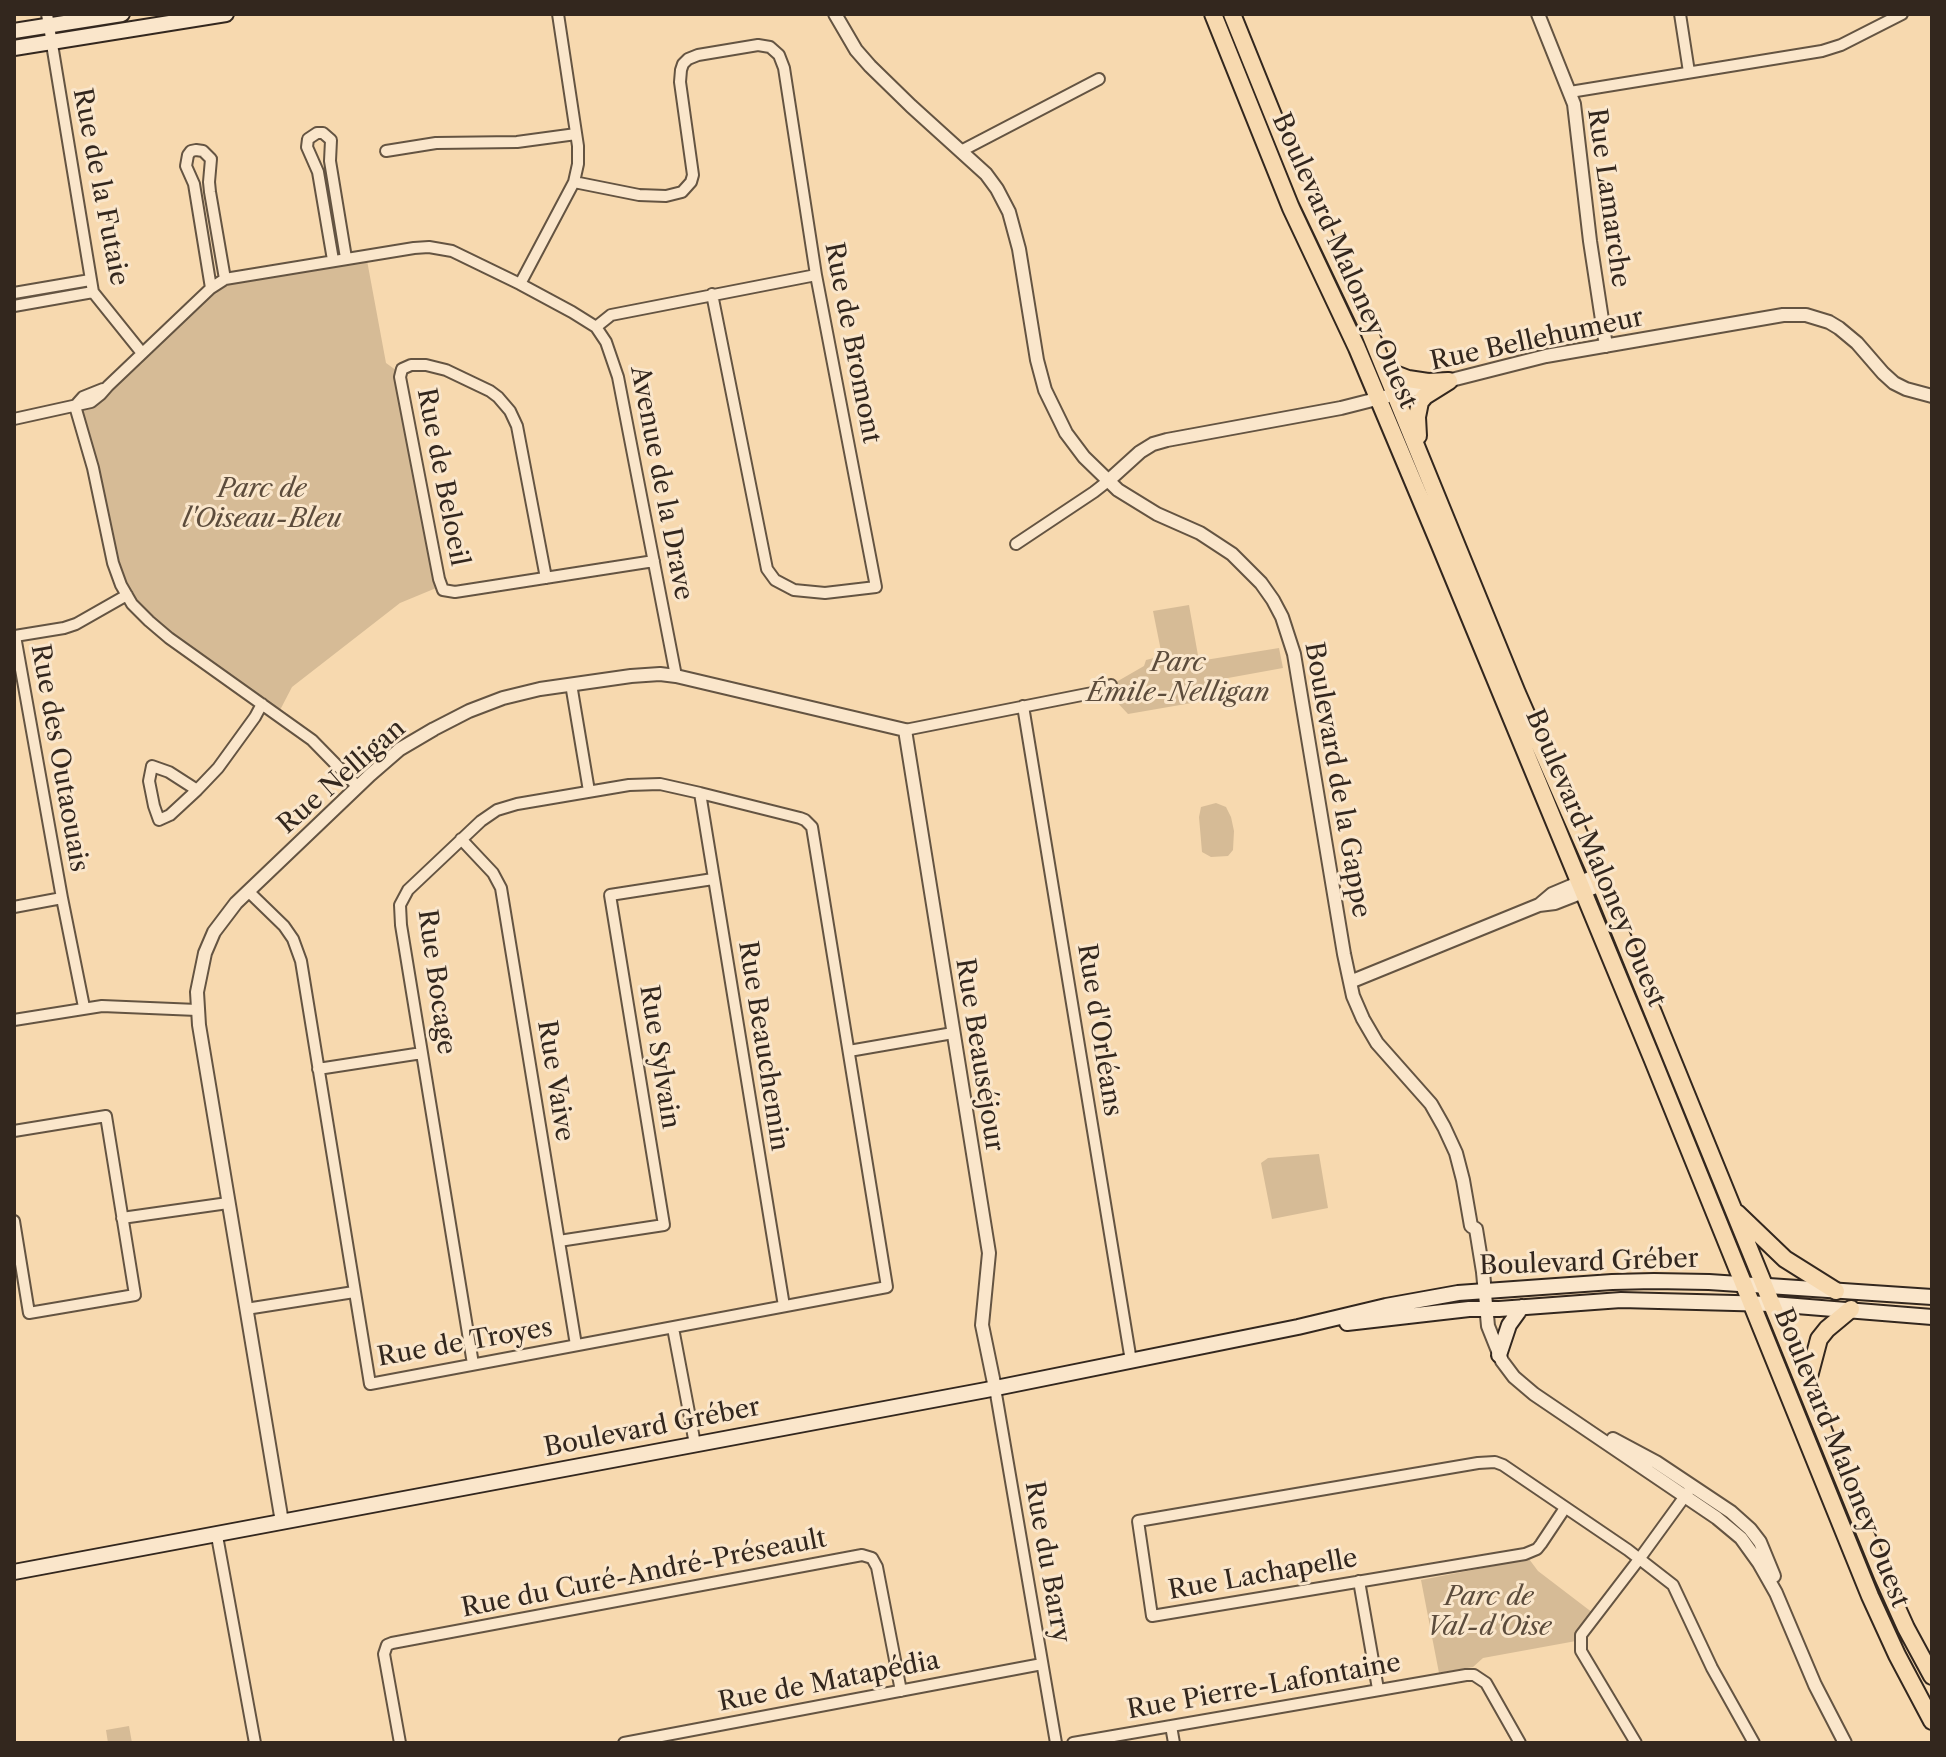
<!DOCTYPE html>
<html>
<head>
<meta charset="utf-8">
<style>
  body { margin:0 }
  #map { position:relative; width:1946px; height:1757px; overflow:hidden; background:#f7d9af; font-family:"Libre Caslon Text",serif }
  canvas { display:block }
  .frame { position:absolute; inset:0; border:16px solid #33271e; pointer-events:none }
</style>
</head>
<body>
<div id="map">
<canvas width="1946" height="1757"></canvas>
<div class="frame"></div>
</div>
<script>
const ctx = document.querySelector('canvas').getContext('2d');
ctx.lineJoin = 'round';
function paint(path, color) {
  ctx.fillStyle = color;
  ctx.fill(path, 'evenodd');
}
function shape(rows) {
  const path = new Path2D();
  for (const r of rows) {
    path.moveTo(r[0], r[1]);
    for (let i = 2; i < r.length; i += 2) path.lineTo(r[i], r[i + 1]);
  }
  return path;
}
function trace(path, color, width, dash) {
  ctx.strokeStyle = color;
  ctx.lineWidth = width;
  ctx.lineCap = dash ? 'butt' : 'round';
  ctx.setLineDash(dash || []);
  ctx.stroke(path);
}
function write(font, color, halo, rows, align = 'center') {
  ctx.font = font + ' "Libre Caslon Text",serif';
  ctx.lineWidth = 6;
  ctx.setLineDash([]);
  ctx.textBaseline = 'middle';
  ctx.strokeStyle = halo;
  ctx.fillStyle = color;
  for (const [text, x, y, turn = 0] of rows) {
    ctx.save();
    ctx.translate(x, y);
    ctx.rotate((+turn || 0) * Math.PI / 180);
    ctx.textAlign = isNaN(turn) ? turn : align;
    if (halo) ctx.strokeText(text, 0, 0);
    ctx.fillText(text, 0, 0);
    ctx.restore();
  }
}
const green = shape([
  [366,255,386,363,400,373,441,586,400,603,292,687,278,714,169,638,121,585,75,406,86,404,218,283],
  [1189,605,1199,661,1279,648,1283,668,1206,682,1209,700,1128,714,1114,699,1111,685,1144,666,1146,660,1162,656,1153,611],
  [1216,803,1226,807,1231,817,1234,831,1233,850,1228,856,1211,857,1202,852,1199,817,1201,807],
  [1319,1154,1328,1208,1272,1219,1261,1163,1268,1158],
  [1529,1559,1538,1571,1593,1613,1577,1636,1576,1641,1483,1658,1473,1667,1439,1673,1421,1580],
  [129,1726,132,1743,108,1743,106,1730]
]);
const minor = shape([
  [47,14,93,292,142,353],
  [1680,14,1689,72],
  [1570,92,1822,51,1841,45,1902,14],
  [386,151,436,143,517,142,576,134],
  [961,151,1099,79],
  [574,182,639,195,666,196,682,192,691,182,693,175,680,82,681,70,683,64,688,59,698,55,758,45,770,47,779,55,784,68,816,275,876,587,825,593,794,590,775,580,767,569,712,294],
  [333,260,318,172,307,147,308,139,317,133,323,133,331,140,330,161,346,258],
  [520,284,574,182,578,164,578,146,558,14],
  [211,288,194,184,186,166,188,155,191,151,196,150,203,151,211,159,209,182,210,192,225,279],
  [14,293,90,280],
  [14,306,93,292],
  [596,327,611,315,816,275],
  [75,406,93,468,113,563,121,585,132,604,149,621,169,638,312,740,357,786],
  [75,406,83,397,103,389],
  [14,419,91,402,101,394,108,386,211,288,225,279,414,248,429,247,452,251,520,284,572,312,596,327,606,342,618,377,676,676],
  [1016,544,1094,492,1108,481],
  [546,578,517,426,510,411,498,397,490,391,446,370,426,365,411,365,402,369,400,377,439,579,443,590,455,592,654,561],
  [571,684,589,791],
  [1023,706,1131,1361],
  [905,730,1092,693,1111,685],
  [197,790,169,772,152,766,149,781,154,806,159,820,170,815,197,790,218,768,255,717,262,704],
  [700,793,784,1306],
  [461,839,493,873,501,888,576,1345],
  [248,891,284,926,293,939,301,961,370,1384,887,1287,812,827,805,820,800,818,700,793,660,784,629,785,517,804,497,810,481,821,408,890,400,905,401,925,473,1364],
  [14,907,62,898],
  [84,1007,62,898,15,636,64,628,76,624,127,595],
  [14,1020,102,1006,197,1010],
  [849,1051,953,1033],
  [318,1069,422,1053],
  [14,1131,106,1116,135,1295,29,1313,14,1221],
  [122,1218,228,1203],
  [559,1241,664,1225,610,895,713,879],
  [246,1309,354,1292],
  [673,1328,695,1444],
  [995,1388,1056,1743],
  [1565,1508,1541,1544,1537,1549,1525,1554,1152,1616,1138,1521,1478,1463,1495,1462,1503,1465,1628,1550,1673,1585,1712,1668,1754,1743],
  [217,1536,255,1743],
  [1359,1581,1378,1689],
  [1171,1726,1174,1743],
  [400,1743,384,1654,387,1645,392,1643,862,1555,872,1558,877,1567,901,1691],
  [624,1743,1042,1664],
  [1073,1743,1466,1675,1474,1675,1486,1683,1520,1743],
  [1636,1743,1581,1651,1581,1635,1640,1558,1688,1492]
]);
const tertiary = shape([
  [835,14,856,50,870,66,911,106,986,174,997,189,1009,212,1019,249,1037,360,1045,390,1066,433,1084,457,1118,490,1157,514,1200,533,1232,554,1261,583,1273,600,1282,617,1294,654,1344,954,1353,996,1363,1019,1377,1043,1431,1104,1444,1127,1456,1153,1463,1180,1471,1226,1476,1229,1483,1272,1488,1326,1502,1361,1514,1377,1534,1394,1717,1518,1741,1538,1759,1563,1776,1593,1815,1685,1845,1743],
  [1538,14,1574,104,1590,241,1606,346],
  [1108,481,1140,452,1153,444,1167,440,1341,408,1546,356,1783,315,1806,315,1829,322,1839,328,1857,343,1883,373,1894,383,1906,389,1932,396],
  [1539,905,1552,894,1597,875],
  [1350,982,1539,905,1555,903,1601,885],
  [1613,1439,1656,1462,1731,1512,1750,1529,1760,1542,1774,1576],
  [282,1522,199,1025,197,992,205,953,214,932,236,903,370,775,400,749,434,729,469,711,503,698,540,689,631,676,660,674,676,676,905,730,989,1253,982,1325,995,1388]
]);
const secondary = shape([
  [14,31,122,14],
  [14,48,226,14],
  [1347,1323,1469,1309,1499,1309,1621,1300,1772,1304,1932,1317],
  [1499,1355,1509,1325,1522,1307],
  [14,1572,986,1390,1298,1327,1386,1306,1458,1293,1612,1282,1654,1281,1709,1282,1932,1297]
]);
const primary = shape([
  [1213,14,1291,208,1357,348,1439,543,1652,1058,1870,1596,1897,1655,1932,1721],
  [1232,14,1306,197,1365,321,1517,693,1597,875,1883,1577,1906,1628,1932,1676],
  [1383,365,1395,374,1408,379,1428,382,1448,381],
  [1418,436,1417,417,1420,402,1425,396,1449,381],
  [1737,1213,1785,1259,1836,1291],
  [1806,1388,1819,1339,1827,1329,1851,1309]
]);
const streetNames = [
  ["Rue de la Futaie",100,187,79],
  ["Rue Lamarche",1608,198,82],
  ["Boulevard Maloney Ouest",1344,261,66],
  ["Rue Bellehumeur",1537,340,-12],
  ["Rue de Bromont",852,343,79],
  ["Rue de Beloeil",442,477,79],
  ["Avenue de la Drave",661,483,79],
  ["Rue des Outaouais",59,758,80],
  ["Rue Nelligan",342,777,-41],
  ["Boulevard de la Gappe",1337,780,80],
  ["Boulevard Maloney Ouest",1595,858,67],
  ["Rue Bocage",436,982,82],
  ["Rue d'Orléans",1099,1030,81],
  ["Rue Beauchemin",763,1046,81],
  ["Rue Beauséjour",979,1055,81],
  ["Rue Sylvain",659,1057,81],
  ["Rue Vaive",555,1081,81],
  ["Boulevard Gréber",1589,1263,-2],
  ["Rue de Troyes",465,1343,-10],
  ["Boulevard Gréber",652,1428,-11],
  ["Boulevard Maloney Ouest",1841,1458,68],
  ["Rue du Barry",1047,1562,80],
  ["Rue du Curé-André-Préseault",644,1574,-11],
  ["Rue Lachapelle",1263,1575,-10],
  ["Rue de Matapédia",829,1682,-11],
  ["Rue Pierre-Lafontaine",1264,1687,-10]
];
const parkNames = [
  ["Parc de",262,489],
  ["l'Oiseau-Bleu",262,519],
  ["Parc",1178,663],
  ["Émile-Nelligan",1178,693],
  ["Parc de",1489,1597],
  ["Val-d'Oise",1489,1627]
];
paint(green, '#d6bb96');
trace(minor, '#645442', 14);
trace(tertiary, '#645442', 16);
trace(secondary, '#33271e', 18);
trace(primary, '#33271e', 20);
trace(minor, '#fae6cb', 10);
trace(tertiary, '#fae6cb', 12);
trace(secondary, '#fae6cb', 14);
trace(primary, '#f7d9af', 16);
write('26px', '#33271e', '#fae6cb', streetNames);
write('italic 26px', '#5c4c3c', '#fae6cb', parkNames);
</script>
</body>
</html>
